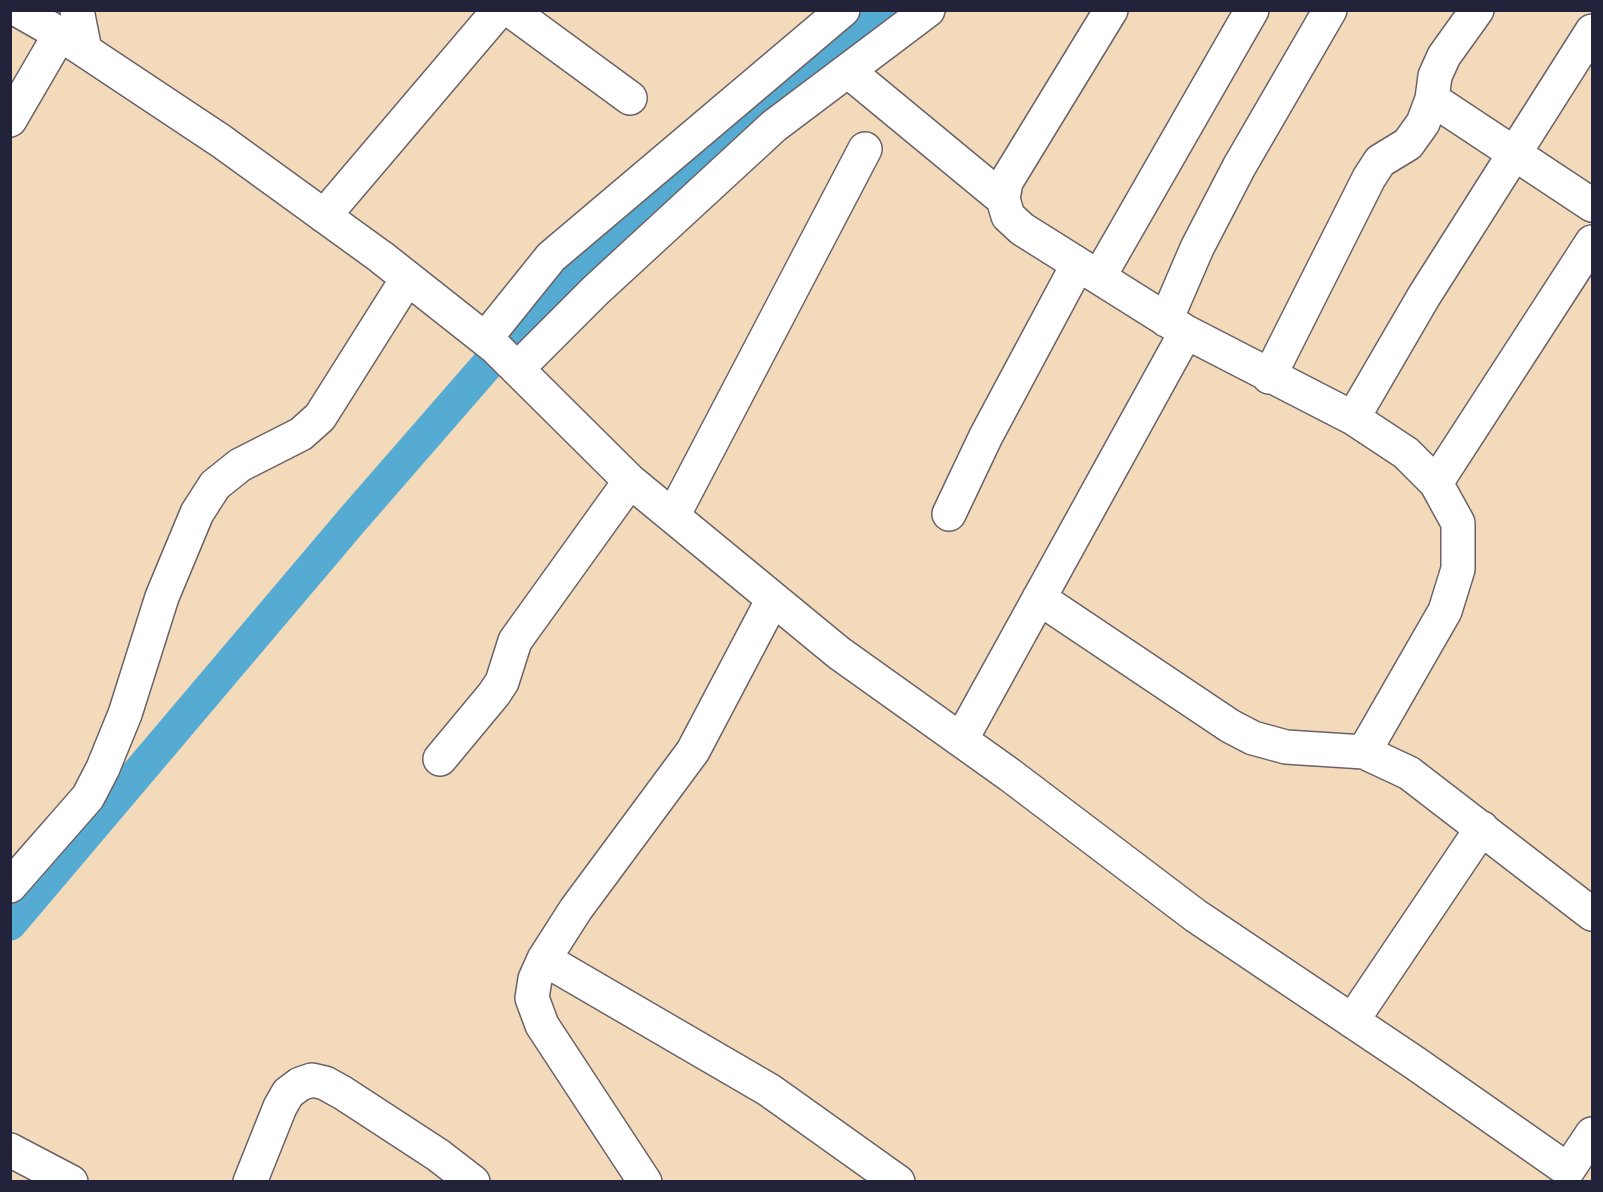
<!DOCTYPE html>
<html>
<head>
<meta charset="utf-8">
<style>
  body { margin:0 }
  #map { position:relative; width:1603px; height:1192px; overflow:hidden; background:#f3daba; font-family:Pangolin,sans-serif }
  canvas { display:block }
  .frame { position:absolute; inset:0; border:12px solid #22223b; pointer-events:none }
</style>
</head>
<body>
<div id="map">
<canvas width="1603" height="1192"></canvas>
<div class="frame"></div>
</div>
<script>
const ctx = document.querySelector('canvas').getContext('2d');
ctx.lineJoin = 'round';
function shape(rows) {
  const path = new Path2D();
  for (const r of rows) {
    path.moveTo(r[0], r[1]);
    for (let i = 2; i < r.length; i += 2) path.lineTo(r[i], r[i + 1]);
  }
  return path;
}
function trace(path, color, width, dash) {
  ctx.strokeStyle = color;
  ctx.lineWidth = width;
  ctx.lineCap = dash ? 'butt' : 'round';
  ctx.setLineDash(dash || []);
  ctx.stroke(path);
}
const canal = shape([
  [10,924,353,519,561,280,728,136,887,10]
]);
const minor = shape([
  [18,10,60,34,221,141,381,257,495,347,630,481,839,653,1010,775,1196,916,1415,1063,1568,1170,1592,1134],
  [77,10,85,50],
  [510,10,630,98],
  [1111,10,1006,182,1003,199,1008,216,1022,229,1186,332,1353,418,1406,453,1436,483,1458,523,1458,569,1445,611,1364,752],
  [848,71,1003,199],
  [1432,99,1592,205],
  [10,120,60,34],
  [324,216,499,10],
  [1099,277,1252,10],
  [1166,320,1197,248,1239,167,1330,10],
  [485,339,551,257,843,10],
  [517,369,595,291,774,126,928,10],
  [1269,377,1369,178,1380,161,1408,144,1423,123,1432,99,1435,76,1444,56,1477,10],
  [1353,418,1424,296,1592,31],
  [1436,483,1592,242],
  [949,514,986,436,1078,264],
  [673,516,865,149],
  [1039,598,1230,726,1253,738,1286,747,1364,752,1409,773,1592,914],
  [961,740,1186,332],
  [440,759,494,694,502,682,515,641,630,481],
  [10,886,88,797,103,768,125,714,162,597,197,513,215,485,240,465,301,434,320,417,407,279],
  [544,959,769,1090,898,1182],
  [1352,1021,1482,828],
  [10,1150,71,1182],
  [250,1182,280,1107,288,1093,300,1084,312,1080,325,1083,343,1093,438,1155,473,1182],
  [645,1182,542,1025,532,998,535,979,544,959,576,909,693,751,773,599]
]);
trace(canal, '#56abd2', 33);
trace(minor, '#6b6267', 36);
trace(minor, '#fff', 33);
</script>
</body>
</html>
